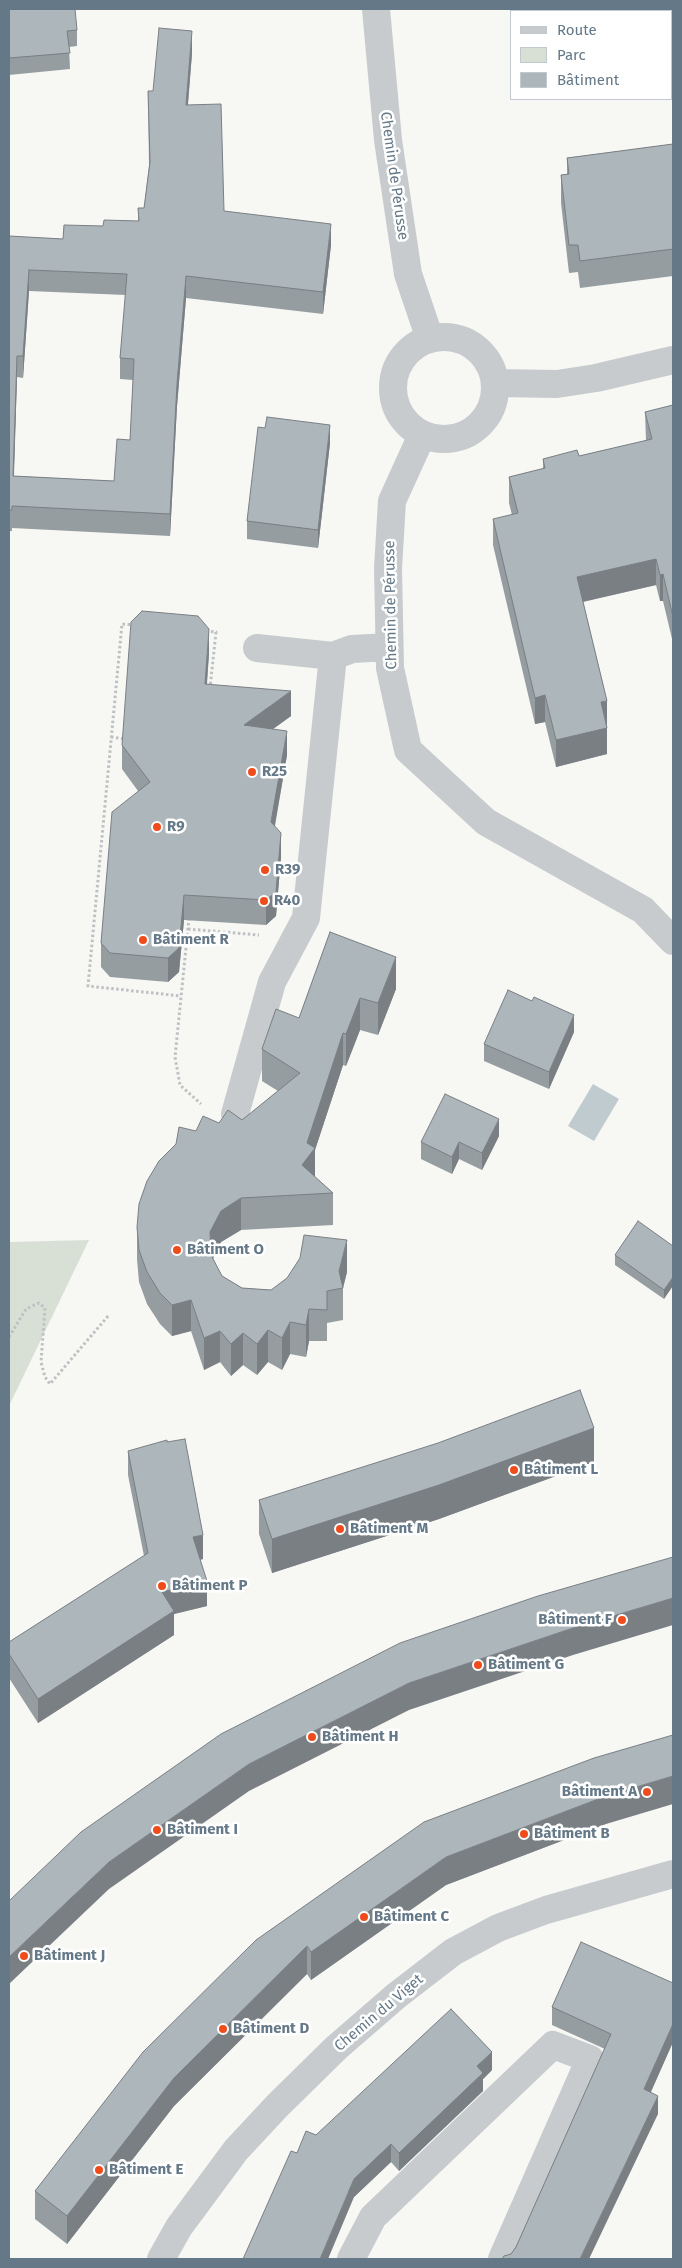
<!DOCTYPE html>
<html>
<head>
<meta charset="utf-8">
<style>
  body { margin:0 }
  #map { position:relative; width:682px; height:2268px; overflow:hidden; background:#f7f7f4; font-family:"Fira Sans",sans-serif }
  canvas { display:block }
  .frame { position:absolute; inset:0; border:10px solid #647887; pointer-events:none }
  .legend { position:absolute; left:510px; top:10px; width:162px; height:90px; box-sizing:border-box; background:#fff; border:1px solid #c1c9cf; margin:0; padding:6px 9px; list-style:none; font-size:15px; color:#647887 }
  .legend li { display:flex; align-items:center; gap:10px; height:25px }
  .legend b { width:25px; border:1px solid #c1c9cf }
</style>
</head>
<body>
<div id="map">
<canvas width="682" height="2268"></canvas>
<div class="frame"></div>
<ul class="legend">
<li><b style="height:6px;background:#c7cbce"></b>Route</li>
<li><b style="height:14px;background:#d8e0d5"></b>Parc</li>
<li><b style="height:14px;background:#adb6bb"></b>Bâtiment</li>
</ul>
</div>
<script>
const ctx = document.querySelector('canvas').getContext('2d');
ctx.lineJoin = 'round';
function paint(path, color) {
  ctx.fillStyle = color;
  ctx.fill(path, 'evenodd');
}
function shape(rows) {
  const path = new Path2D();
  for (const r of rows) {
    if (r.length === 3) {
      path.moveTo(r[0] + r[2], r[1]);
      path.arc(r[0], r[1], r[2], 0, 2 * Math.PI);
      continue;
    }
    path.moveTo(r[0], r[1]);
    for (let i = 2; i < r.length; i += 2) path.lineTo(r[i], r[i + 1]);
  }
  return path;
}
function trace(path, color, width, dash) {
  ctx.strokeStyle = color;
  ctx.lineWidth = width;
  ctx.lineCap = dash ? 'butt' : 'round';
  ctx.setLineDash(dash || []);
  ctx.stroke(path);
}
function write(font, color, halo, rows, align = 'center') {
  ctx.font = font + ' "Fira Sans",sans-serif';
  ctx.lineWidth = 5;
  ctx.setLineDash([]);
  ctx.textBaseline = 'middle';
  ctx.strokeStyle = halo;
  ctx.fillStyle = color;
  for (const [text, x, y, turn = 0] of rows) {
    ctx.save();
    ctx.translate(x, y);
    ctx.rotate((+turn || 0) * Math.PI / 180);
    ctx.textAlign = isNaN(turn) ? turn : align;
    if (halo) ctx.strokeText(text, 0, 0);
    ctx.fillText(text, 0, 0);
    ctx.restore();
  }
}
const green = shape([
  [89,1240,9,1406,9,1242]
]);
const water = shape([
  [593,1084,619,1099,594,1141,568,1126]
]);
const path = shape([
  [135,625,122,624,88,986,181,996],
  [206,631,216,632,210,688],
  [111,737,125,739],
  [189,918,175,1057,180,1085,201,1104],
  [188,929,259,935],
  [9,1337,26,1309,39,1303,45,1308,41,1362,45,1377,50,1384,109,1315]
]);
const minor = shape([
  [376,9,388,140,408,274,430,339],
  [444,388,51],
  [495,383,557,384,596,378,673,360],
  [422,435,392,501,388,568,390,668,408,750,486,822,643,910,673,941],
  [333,656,352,649,389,647],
  [235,1114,272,982,306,918,333,656,257,648],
  [161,2259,179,2227,236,2150,277,2106,336,2048,396,1996,453,1952,498,1928,546,1910,673,1874],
  [351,2259,373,2217,553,2045,590,2059,502,2259]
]);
const wall = shape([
  [9,9,77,30,77,46,69,47,70,69,9,75],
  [192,53,188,105,224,211,331,245,323,314,186,298,177,406,170,536,12,528,12,531,9,531,9,236,63,239,103,226,138,221,138,208,144,208,149,166,148,91,153,91],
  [29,291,126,295,120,358,120,379,133,380,130,440,114,481,14,476,17,377,23,378],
  [673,144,673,276,580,288,578,272,569,273,561,203,561,175,567,174,567,158],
  [673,405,673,643,663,601,660,601,656,585,583,602,607,701,607,754,556,767,545,722,535,724,493,545,493,519,512,515,509,503,509,477,543,469,543,459,579,456,646,441,645,412],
  [265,428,330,443,318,548,247,539,247,521],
  [209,653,207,684,291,716,273,729,287,755,275,826,281,857,276,916,266,925,184,920,179,972,168,982,110,977,101,967,101,943,138,791,122,769,122,745],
  [330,932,396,989,378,1035,360,1030,346,1066,343,1065,315,1150,315,1177,333,1193,333,1225,241,1230,221,1242,213,1259,222,1276,242,1288,271,1290,347,1272,343,1287,343,1320,327,1323,327,1341,309,1341,306,1357,290,1354,282,1370,268,1362,257,1375,243,1365,231,1376,220,1362,204,1370,191,1331,172,1336,160,1324,147,1304,139,1282,137,1259,137,1227,196,1131,219,1123,242,1120,278,1091,262,1081,262,1049,299,1018],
  [574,1032,549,1089,484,1061,484,1044],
  [499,1136,482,1170,459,1159,452,1174,421,1159,421,1142],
  [673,1246,664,1299,615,1265,615,1255],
  [128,1451,203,1559,200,1560,207,1606,174,1614,174,1635,38,1723,9,1678,9,1642,144,1556,128,1475],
  [594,1462,439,1519,272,1573,259,1534,259,1500],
  [606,1824,446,1885,311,1980,307,1974,174,2106,67,2244,35,2219,35,2191,256,1940],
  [673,1983,673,2042,651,2092,658,2114,511,2254,516,2247,605,2049,552,2025,552,2007],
  [492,2070,483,2079,483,2091,399,2171,391,2162,354,2197,297,2153,316,2135]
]);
const shadedWall = shape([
  [192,31,192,53,186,126,186,105],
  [331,224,331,245,323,314,323,292],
  [29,270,29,291,23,378,23,356],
  [186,276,186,298,177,406,170,536,170,514,177,384],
  [17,356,17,377,13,498,13,476],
  [330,425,330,443,318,548,318,530],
  [656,559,656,585,577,603,577,577],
  [663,574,663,601,660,601,660,575],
  [209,629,209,653,205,708,205,684],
  [291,691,291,716,244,750,244,725],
  [545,695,545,722,535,724,535,698],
  [607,701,607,727,601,702],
  [607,728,607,754,556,767,556,740],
  [287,731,287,755,271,846,271,822],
  [281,833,281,857,276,916,266,925,266,900],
  [184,895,184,920,179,972,168,982,168,958],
  [396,957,396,989,378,1035,378,1003],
  [360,998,360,1030,346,1066,346,1034],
  [574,1015,574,1032,549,1089,549,1072],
  [343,1033,343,1065,315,1150,315,1180,302,1165,307,1143],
  [499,1119,499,1136,482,1170,482,1153],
  [459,1142,459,1159,452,1174,452,1157],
  [241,1198,241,1230,221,1242,210,1264,210,1232,221,1211],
  [347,1240,347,1272,343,1288,339,1271],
  [673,1277,673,1286,664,1299,664,1290],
  [191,1300,191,1331,172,1336,172,1305],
  [309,1309,309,1341,306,1357,306,1325],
  [290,1322,290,1354,282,1370,282,1338],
  [268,1330,268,1362,257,1375,257,1344],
  [220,1331,220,1362,204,1370,204,1338],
  [243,1333,243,1365,231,1376,231,1344],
  [594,1428,594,1462,439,1519,272,1573,272,1539],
  [203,1535,203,1559,193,1561,193,1537],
  [207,1581,207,1606,174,1614,174,1635,38,1723,38,1699,162,1592],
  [673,1598,673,1625,573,1655,409,1710,249,1791,109,1889,9,1984,9,1957,109,1862,249,1764,409,1683,573,1628],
  [673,1776,673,1804,606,1824,446,1885,311,1980,311,1952,446,1857,606,1796],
  [307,1946,307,1974,174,2106,67,2244,67,2216,174,2078],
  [673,2024,673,2042,644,2107,644,2089],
  [492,2052,492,2070,483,2079,483,2091,399,2171,399,2153,477,2066],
  [658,2096,658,2114,589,2259,580,2259],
  [391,2144,391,2162,354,2197,328,2259,320,2259,354,2179]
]);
const building = shape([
  [9,9,75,9,77,30,67,31,70,53,9,58,9,9],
  [159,28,192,31,186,105,221,104,224,211,331,224,323,292,186,276,177,384,170,514,12,506,12,510,9,510,9,236,63,239,64,225,103,226,104,220,139,221,138,208,144,208,150,162,148,91,153,91,159,28],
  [29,270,127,274,120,358,134,359,130,440,117,439,114,481,13,476,17,356,23,356,29,270],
  [673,144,673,249,580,261,578,245,569,245,561,175,569,174,567,158,673,144],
  [673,405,673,617,663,574,660,575,656,559,577,577,607,701,601,702,607,728,556,740,545,695,535,698,493,519,518,513,509,477,545,468,543,459,577,450,579,456,652,439,645,412,673,405],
  [267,417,330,425,318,530,247,521,258,427,265,428,267,417],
  [142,611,198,616,209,629,205,684,291,691,244,725,287,731,271,822,281,833,276,892,266,900,184,895,179,948,168,958,110,953,101,943,112,812,150,782,122,745,131,622,142,611],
  [330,932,396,957,378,1003,360,998,346,1034,343,1033,307,1143,315,1148,302,1165,333,1193,241,1198,221,1211,210,1232,211,1255,222,1276,242,1288,271,1290,287,1278,300,1258,304,1235,347,1240,339,1271,343,1288,327,1291,327,1310,309,1309,306,1325,290,1322,282,1338,268,1330,257,1344,243,1333,231,1344,220,1331,204,1338,191,1300,172,1305,160,1293,147,1272,139,1250,137,1227,139,1204,147,1181,159,1161,176,1144,179,1127,196,1131,203,1116,219,1123,228,1110,242,1120,300,1073,262,1049,276,1009,299,1018,330,932],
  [508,990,532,1001,534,997,574,1015,549,1072,484,1044,508,990],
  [445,1094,499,1119,482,1153,459,1142,452,1157,421,1142,445,1094],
  [638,1221,673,1246,673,1277,664,1290,615,1255,638,1221],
  [580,1390,594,1428,439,1485,272,1539,259,1500,438,1443,580,1390],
  [185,1439,203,1535,193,1537,207,1581,162,1592,174,1611,38,1699,9,1654,9,1642,148,1553,128,1451,167,1440,167,1442,185,1439],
  [673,1557,673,1598,573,1628,409,1683,249,1764,109,1862,9,1957,9,1901,81,1832,221,1734,400,1643,538,1596,673,1557],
  [673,1735,673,1776,606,1796,446,1857,311,1952,307,1946,174,2078,67,2216,35,2191,143,2052,256,1940,424,1822,594,1758,673,1735],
  [581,1942,673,1983,673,2024,644,2089,658,2096,580,2259,502,2259,504,2256,511,2254,516,2247,611,2034,552,2007,581,1942],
  [451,2009,492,2052,477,2066,483,2073,399,2153,391,2144,354,2179,320,2259,243,2259,291,2151,297,2153,306,2131,316,2135,451,2009]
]);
const markers = [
  [252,772,5,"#f04b1b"],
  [157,827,5,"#f04b1b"],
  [265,870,5,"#f04b1b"],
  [264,901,5,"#f04b1b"],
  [143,940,5,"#f04b1b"],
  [177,1250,5,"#f04b1b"],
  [514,1470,5,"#f04b1b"],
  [340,1529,5,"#f04b1b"],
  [162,1586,5,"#f04b1b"],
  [622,1620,5,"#f04b1b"],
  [478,1665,5,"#f04b1b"],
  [312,1737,5,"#f04b1b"],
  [647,1792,5,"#f04b1b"],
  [157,1830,5,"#f04b1b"],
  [524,1834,5,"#f04b1b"],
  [364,1917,5,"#f04b1b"],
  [24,1956,5,"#f04b1b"],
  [223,2029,5,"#f04b1b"],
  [99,2170,5,"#f04b1b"]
];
const streetNames = [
  ["Chemin de Pérusse",394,176,82],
  ["Chemin de Pérusse",391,605,-91],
  ["Chemin du Viget",379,2013,-40]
];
const poiNames = [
  ["R25",262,772],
  ["R9",167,827],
  ["R39",275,870],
  ["R40",274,901],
  ["Bâtiment R",153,940],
  ["Bâtiment O",187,1250],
  ["Bâtiment L",524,1470],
  ["Bâtiment M",350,1529],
  ["Bâtiment P",172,1586],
  ["Bâtiment F",612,1620,"right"],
  ["Bâtiment G",488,1665],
  ["Bâtiment H",322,1737],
  ["Bâtiment A",637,1792,"right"],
  ["Bâtiment I",167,1830],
  ["Bâtiment B",534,1834],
  ["Bâtiment C",374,1917],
  ["Bâtiment J",34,1956],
  ["Bâtiment D",233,2029],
  ["Bâtiment E",109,2170]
];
paint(green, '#d8e0d5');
paint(water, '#c0cbd0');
trace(path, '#bec1c3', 3, [2.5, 2.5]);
trace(minor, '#c7cbce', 28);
paint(wall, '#959da1');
paint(shadedWall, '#797f83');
paint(building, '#adb6bb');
trace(building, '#797f83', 1);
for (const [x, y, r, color] of markers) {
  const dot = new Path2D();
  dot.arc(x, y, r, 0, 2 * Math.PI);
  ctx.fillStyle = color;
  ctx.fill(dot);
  trace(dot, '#fff', 2);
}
write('15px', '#647887', '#fff', streetNames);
write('bold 15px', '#647887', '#fff', poiNames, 'left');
</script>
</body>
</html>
